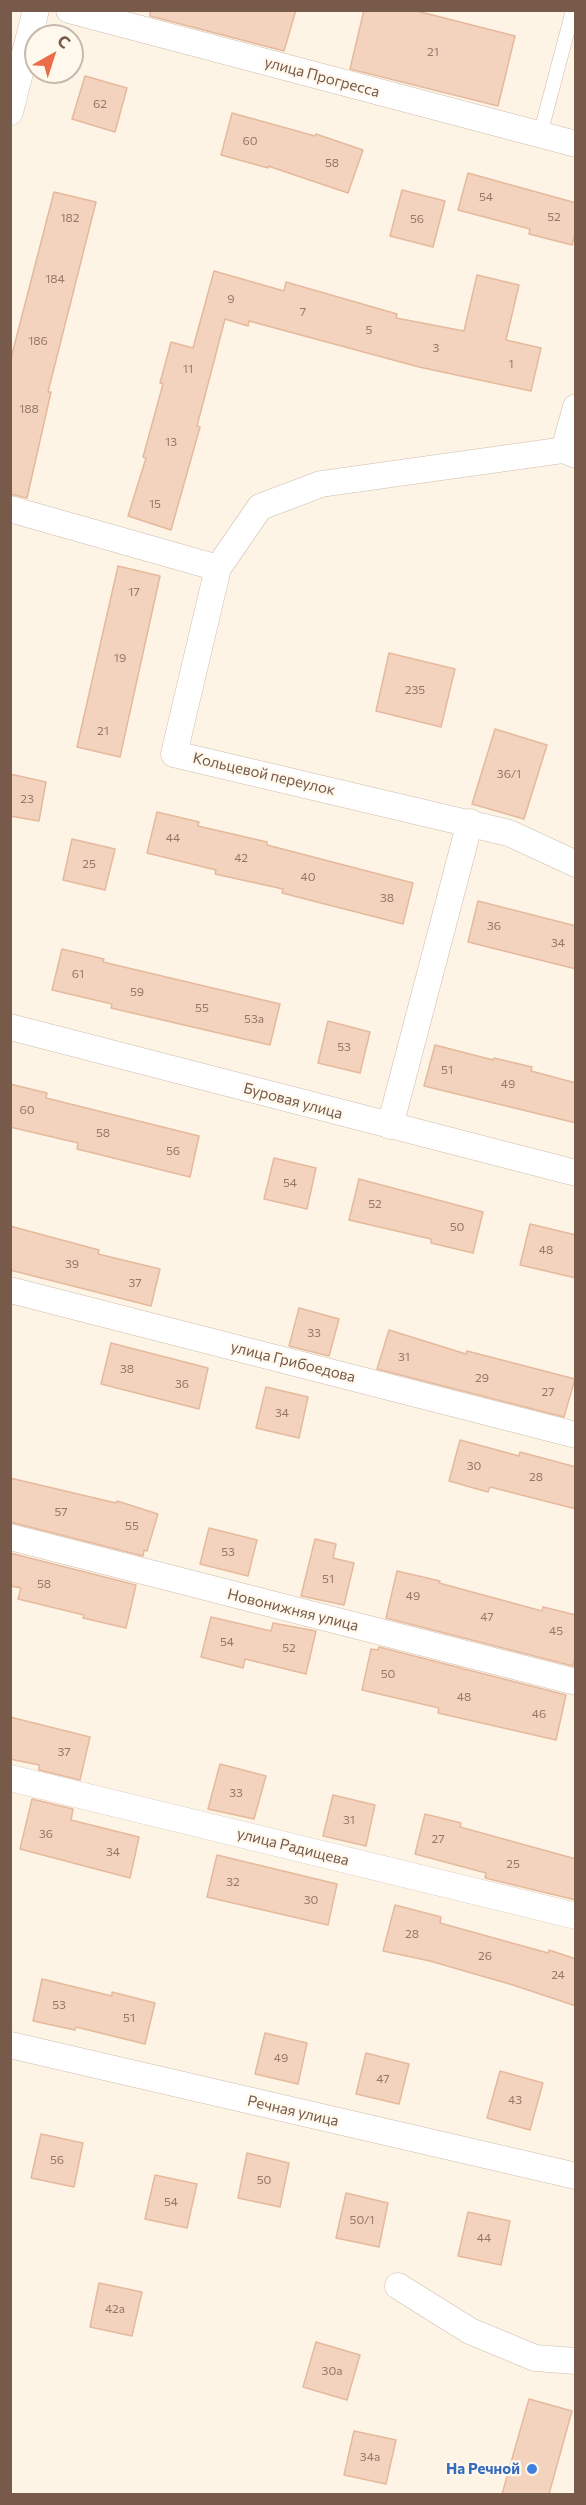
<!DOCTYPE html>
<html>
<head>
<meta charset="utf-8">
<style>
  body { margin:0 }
  #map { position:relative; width:586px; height:2505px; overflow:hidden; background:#fdf4e6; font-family:Commissioner,sans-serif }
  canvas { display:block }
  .frame { position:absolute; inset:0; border:12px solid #785a4a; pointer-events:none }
  .north { position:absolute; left:24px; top:24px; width:60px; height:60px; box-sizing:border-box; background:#fff8ed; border:2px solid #c9b9ac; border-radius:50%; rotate:39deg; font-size:16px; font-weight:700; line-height:24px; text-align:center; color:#785a4a }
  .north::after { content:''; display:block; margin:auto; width:21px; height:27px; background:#ea6d48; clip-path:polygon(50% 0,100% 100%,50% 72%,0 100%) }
</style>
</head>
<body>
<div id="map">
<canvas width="586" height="2505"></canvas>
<div class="frame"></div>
<div class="north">С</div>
</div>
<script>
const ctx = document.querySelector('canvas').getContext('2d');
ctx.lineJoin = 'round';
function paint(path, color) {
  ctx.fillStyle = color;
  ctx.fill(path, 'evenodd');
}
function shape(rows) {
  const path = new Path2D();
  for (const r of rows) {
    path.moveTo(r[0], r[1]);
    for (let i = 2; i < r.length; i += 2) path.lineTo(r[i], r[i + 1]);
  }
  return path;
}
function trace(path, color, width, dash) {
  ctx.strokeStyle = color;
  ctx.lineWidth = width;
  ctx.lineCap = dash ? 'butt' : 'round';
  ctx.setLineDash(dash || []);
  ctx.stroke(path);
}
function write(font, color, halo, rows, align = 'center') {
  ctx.font = font + ' Commissioner,sans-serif';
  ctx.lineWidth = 4.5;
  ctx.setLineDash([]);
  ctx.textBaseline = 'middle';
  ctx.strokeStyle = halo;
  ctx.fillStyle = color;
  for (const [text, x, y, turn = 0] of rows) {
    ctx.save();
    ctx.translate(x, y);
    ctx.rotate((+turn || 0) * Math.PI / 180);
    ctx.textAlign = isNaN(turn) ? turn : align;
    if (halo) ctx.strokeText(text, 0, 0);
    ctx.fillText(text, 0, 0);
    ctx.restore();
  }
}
const building = shape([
  [150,10,296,10,284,51,150,16,150,10],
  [364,10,413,10,515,36,498,106,350,69,364,10],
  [85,76,127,88,115,132,72,119,85,76],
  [232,113,315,136,316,134,363,150,348,193,268,166,268,168,221,155,232,113],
  [468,173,576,203,576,230,572,245,529,234,530,229,458,210,468,173],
  [402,190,445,201,433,247,390,236,402,190],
  [54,192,96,202,48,392,51,392,27,498,10,494,10,362,54,192],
  [214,271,284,291,286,282,397,314,396,318,464,331,477,275,519,285,506,340,541,348,531,391,419,367,249,321,248,326,225,319,197,426,200,427,171,530,128,516,146,458,143,457,163,384,160,383,171,342,193,348,214,271],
  [118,566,160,576,120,757,77,747,118,566],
  [389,653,455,669,441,727,376,711,389,653],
  [495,729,547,745,524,819,472,804,495,729],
  [10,774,46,782,39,821,10,816,10,774],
  [157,812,199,822,198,826,267,842,267,845,413,883,403,924,282,893,283,889,215,874,216,870,147,853,157,812],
  [72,839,115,849,105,890,63,880,72,839],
  [478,901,576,926,576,969,468,942,478,901],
  [62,949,104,959,103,962,280,1004,270,1045,111,1008,112,1004,52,990,62,949],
  [328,1021,370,1032,360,1073,318,1063,328,1021],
  [435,1045,493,1060,494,1058,532,1067,531,1071,576,1083,576,1123,424,1086,435,1045],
  [10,1084,47,1093,46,1098,199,1136,190,1177,77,1149,78,1143,10,1127,10,1084],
  [274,1158,316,1168,307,1209,264,1199,274,1158],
  [359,1179,483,1212,473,1253,431,1243,431,1239,349,1220,359,1179],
  [530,1224,576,1235,576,1278,520,1265,530,1224],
  [10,1226,99,1250,98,1254,160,1269,151,1306,10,1270,10,1226],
  [299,1308,339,1319,329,1356,289,1346,299,1308],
  [389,1330,466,1354,467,1351,575,1379,564,1417,377,1369,389,1330],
  [111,1343,208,1368,199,1409,101,1384,111,1343],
  [266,1387,308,1397,299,1438,256,1428,266,1387],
  [460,1440,519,1456,520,1452,576,1467,576,1509,490,1487,488,1492,449,1481,460,1440],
  [10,1478,116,1503,117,1501,158,1514,147,1551,144,1550,143,1556,10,1522,10,1478],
  [209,1528,257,1540,248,1576,200,1564,209,1528],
  [315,1539,336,1544,333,1558,354,1563,344,1605,301,1596,315,1539],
  [10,1553,136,1585,126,1628,83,1618,84,1615,18,1599,21,1588,10,1586,10,1553],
  [397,1571,440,1581,439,1583,542,1611,543,1607,576,1615,576,1654,573,1666,386,1618,397,1571],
  [211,1617,271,1631,273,1623,316,1631,306,1674,245,1659,243,1668,201,1657,211,1617],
  [379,1647,566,1695,556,1740,438,1713,439,1708,362,1690,371,1649,378,1650,379,1647],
  [10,1717,90,1737,80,1780,39,1770,39,1765,10,1759,10,1717],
  [220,1764,266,1776,254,1819,208,1809,220,1764],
  [333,1795,375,1805,366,1846,323,1836,333,1795],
  [32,1799,73,1809,71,1820,139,1837,130,1878,20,1849,32,1799],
  [425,1814,461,1823,460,1827,576,1859,576,1900,485,1878,486,1873,415,1854,425,1814],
  [217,1855,337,1884,328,1925,207,1897,217,1855],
  [395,1905,441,1917,440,1923,548,1953,549,1950,576,1959,576,2006,513,1985,430,1961,383,1951,395,1905],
  [42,1979,112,1996,112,1992,155,2003,145,2044,76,2027,75,2030,33,2021,42,1979],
  [265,2033,307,2043,298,2084,255,2074,265,2033],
  [366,2053,409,2064,399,2104,356,2094,366,2053],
  [500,2071,543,2083,530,2130,487,2118,500,2071],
  [41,2134,83,2143,74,2187,31,2178,41,2134],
  [247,2153,289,2163,280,2207,238,2198,247,2153],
  [155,2175,197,2184,187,2228,145,2219,155,2175],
  [346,2193,388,2203,379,2247,336,2238,346,2193],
  [468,2212,510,2221,501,2265,458,2256,468,2212],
  [99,2283,142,2292,132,2336,90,2327,99,2283],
  [316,2342,360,2355,347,2400,303,2387,316,2342],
  [529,2399,572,2411,549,2494,502,2494,529,2399],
  [354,2431,396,2440,386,2484,344,2475,354,2431]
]);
const service = shape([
  [540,135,573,10]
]);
const minor = shape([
  [69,10,576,144],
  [10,112,36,10],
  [564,450,576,407],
  [576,455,564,450,321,484,260,507,218,568,174,754,509,833,576,864],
  [10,509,218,568],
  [10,1027,576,1173],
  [390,1126,470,822],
  [10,1290,576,1435],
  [10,1537,576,1682],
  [10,1778,576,1916],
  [10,2045,576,2176],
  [398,2286,470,2331,535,2358,576,2361]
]);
const markers = [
  [532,2469,6,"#3f7fe0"]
];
const numberNames = [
  ["21",433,52],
  ["62",100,104],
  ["60",250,141],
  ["58",332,163],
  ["54",486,197],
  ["52",554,217],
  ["182",70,218],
  ["56",417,219],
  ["184",55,279],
  ["9",231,299],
  ["7",303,312],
  ["5",369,330],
  ["186",38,341],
  ["3",436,348],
  ["1",511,364],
  ["11",188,369],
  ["188",29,409],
  ["13",171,442],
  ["15",155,504],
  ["17",134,592],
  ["19",120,658],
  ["235",415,690],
  ["21",103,731],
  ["36/1",509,774],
  ["23",27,799],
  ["44",173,838],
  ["42",241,858],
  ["25",89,864],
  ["40",308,877],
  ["38",387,898],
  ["36",494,926],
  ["34",558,943],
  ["61",78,974],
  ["59",137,992],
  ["55",202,1008],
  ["53а",254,1019],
  ["53",344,1047],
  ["51",447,1070],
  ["49",508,1084],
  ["60",27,1110],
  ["58",103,1133],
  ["56",173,1151],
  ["54",290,1183],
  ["52",375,1204],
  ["50",457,1227],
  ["48",546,1250],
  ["39",72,1264],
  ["37",135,1283],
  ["33",314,1333],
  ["31",404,1357],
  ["38",127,1369],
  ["29",482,1378],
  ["36",182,1384],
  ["27",548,1392],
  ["34",282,1413],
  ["30",474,1466],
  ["28",536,1477],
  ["57",61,1512],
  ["55",132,1526],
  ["53",228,1552],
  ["51",328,1579],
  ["58",44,1584],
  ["49",413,1596],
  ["47",487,1617],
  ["45",556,1631],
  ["54",227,1642],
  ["52",289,1648],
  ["50",388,1674],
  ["48",464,1697],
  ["46",539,1714],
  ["37",64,1752],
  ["33",236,1793],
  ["31",349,1820],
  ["36",46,1834],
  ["27",438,1839],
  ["34",113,1852],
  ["25",513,1864],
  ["32",233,1882],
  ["30",311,1900],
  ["28",412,1934],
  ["26",485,1956],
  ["24",558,1975],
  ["53",59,2005],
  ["51",129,2018],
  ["49",281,2058],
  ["47",383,2079],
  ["43",515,2100],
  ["56",57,2160],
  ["50",264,2180],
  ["54",171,2202],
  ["50/1",362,2220],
  ["44",484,2238],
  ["42а",115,2309],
  ["30а",332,2371],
  ["34а",370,2457]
];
const streetNames = [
  ["улица Прогресса",322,77,15],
  ["Кольцевой переулок",264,774,13],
  ["Буровая улица",293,1101,15],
  ["улица Грибоедова",293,1362,14],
  ["Новонижняя улица",293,1610,14],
  ["улица Радищева",293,1847,14],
  ["Речная улица",293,2111,13]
];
const shopNames = [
  ["На Речной",520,2469]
];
paint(building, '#f3d3bd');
trace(building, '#e6b99d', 1.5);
trace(service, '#cfbcac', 15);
trace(minor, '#cfbcac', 27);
trace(service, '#fff', 14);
trace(minor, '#fff', 26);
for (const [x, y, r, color] of markers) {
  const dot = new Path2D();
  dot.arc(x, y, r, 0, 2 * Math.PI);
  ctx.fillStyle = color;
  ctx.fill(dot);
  trace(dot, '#fff8ed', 2);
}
write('12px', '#977867', null, numberNames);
write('15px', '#785a4a', '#fff8ed', streetNames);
write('bold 15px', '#366cbe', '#fff8ed', shopNames, 'right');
</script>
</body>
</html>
